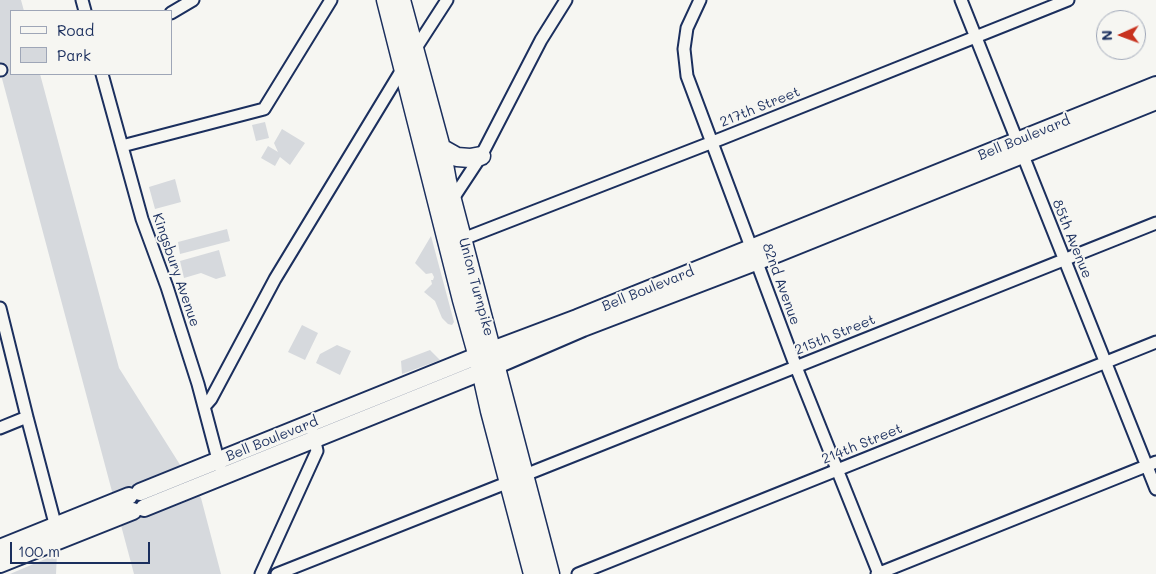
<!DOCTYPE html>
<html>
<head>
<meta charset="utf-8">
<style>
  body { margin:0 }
  #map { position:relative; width:1156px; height:574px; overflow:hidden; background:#f6f6f2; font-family:Mali,sans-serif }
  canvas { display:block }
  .legend { position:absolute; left:10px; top:10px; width:162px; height:65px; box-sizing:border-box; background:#f6f6f2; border:1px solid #9ea6b7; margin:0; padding:6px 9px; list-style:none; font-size:15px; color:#1b2f5e }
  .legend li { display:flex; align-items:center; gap:10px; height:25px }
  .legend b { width:25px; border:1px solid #9ea6b7 }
  .north { position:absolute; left:1096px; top:10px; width:50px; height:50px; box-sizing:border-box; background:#f6f6f2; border:1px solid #9ea6b7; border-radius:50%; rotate:268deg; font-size:14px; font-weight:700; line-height:20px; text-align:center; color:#1b2f5e }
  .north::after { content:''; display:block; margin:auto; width:18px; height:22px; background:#c8321e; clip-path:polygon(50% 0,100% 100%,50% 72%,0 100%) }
  .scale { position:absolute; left:10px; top:542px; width:140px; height:22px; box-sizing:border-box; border:2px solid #1b2f5e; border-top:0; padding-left:6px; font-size:15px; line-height:18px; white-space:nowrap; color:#1b2f5e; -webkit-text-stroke:4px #f6f6f2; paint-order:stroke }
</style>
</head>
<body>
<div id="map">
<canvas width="1156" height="574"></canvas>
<ul class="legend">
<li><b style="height:6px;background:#f6f6f2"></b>Road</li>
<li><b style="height:14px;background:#d6d9dd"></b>Park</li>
</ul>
<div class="north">N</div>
<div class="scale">100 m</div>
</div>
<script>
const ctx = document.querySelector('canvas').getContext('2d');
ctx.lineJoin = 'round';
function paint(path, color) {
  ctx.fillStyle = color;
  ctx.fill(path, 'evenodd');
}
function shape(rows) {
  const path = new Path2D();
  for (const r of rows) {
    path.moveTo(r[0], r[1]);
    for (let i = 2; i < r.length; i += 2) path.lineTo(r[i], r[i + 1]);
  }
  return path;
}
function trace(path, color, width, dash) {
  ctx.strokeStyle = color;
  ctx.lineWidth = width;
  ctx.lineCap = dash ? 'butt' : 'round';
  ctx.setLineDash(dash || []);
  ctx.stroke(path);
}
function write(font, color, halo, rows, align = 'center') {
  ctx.font = font + ' Mali,sans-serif';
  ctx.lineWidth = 4;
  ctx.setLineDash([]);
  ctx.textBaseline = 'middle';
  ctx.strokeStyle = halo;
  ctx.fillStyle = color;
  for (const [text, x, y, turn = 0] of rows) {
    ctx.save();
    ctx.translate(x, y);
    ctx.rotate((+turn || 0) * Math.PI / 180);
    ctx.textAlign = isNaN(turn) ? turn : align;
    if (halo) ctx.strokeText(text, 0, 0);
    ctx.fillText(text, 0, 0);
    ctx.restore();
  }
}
const green = shape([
  [0,0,21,0,24,11,11,11,11,74,40,74,119,368,201,498,221,574,134,574,0,71],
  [265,122,269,138,256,141,252,125],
  [282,129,305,143,290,165,280,157,275,166,261,158,268,146,278,152,274,143],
  [175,179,181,202,155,209,149,187],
  [227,229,230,241,180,254,178,242],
  [431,236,454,322,452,325,448,324,442,318,435,301,424,292,432,284,431,280,433,280,434,277,432,273,426,274,415,263],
  [219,250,226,276,216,279,201,273,184,278,180,261],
  [302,325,318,333,305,360,288,352],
  [337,345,351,351,340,375,316,363,320,354],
  [430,350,440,360,402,374,401,361],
  [57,554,56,574,10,574]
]);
const street = shape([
  [82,0,85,11],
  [700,0,687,28,684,49,687,76,796,367,879,574],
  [961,0,1156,489],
  [171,13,193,0],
  [414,51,447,0],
  [0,70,1,70],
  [102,74,142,219,167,287,198,384,220,467],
  [122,146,264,109,331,0],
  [452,200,481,156,541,40,566,0],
  [463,239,723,138,1068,0],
  [0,308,27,417,57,531],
  [204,407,211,399,275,279,403,68],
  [0,428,27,417],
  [525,475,1156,223],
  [261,574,317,451,313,433],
  [277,574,509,482],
  [578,574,1156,342],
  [877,574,1156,462]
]);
const secondary = shape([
  [140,492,492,350,577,318,1156,85],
  [144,508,481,372,583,328,779,253,1156,101],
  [0,548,129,496],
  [0,564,133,511]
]);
const primary = shape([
  [386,0,462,300,478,357,490,411,533,574],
  [401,0,441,148,447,181,550,574],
  [441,148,457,157,470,158,481,156]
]);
const streetNames = [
  ["217th Street",760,107,-22],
  ["Bell Boulevard",1024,138,-22],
  ["85th Avenue",1072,239,68],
  ["Kingsbury Avenue",176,270,71],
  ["82nd Avenue",781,284,70],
  ["Union Turnpike",476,287,75],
  ["Bell Boulevard",648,289,-22],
  ["215th Street",835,335,-22],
  ["Bell Boulevard",272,439,-22],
  ["214th Street",862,444,-22]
];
paint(green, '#d6d9dd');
trace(street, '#1b2f5e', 15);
trace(secondary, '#1b2f5e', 20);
trace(primary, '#1b2f5e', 21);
trace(street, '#f6f6f2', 11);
trace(secondary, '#f6f6f2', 16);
trace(primary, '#f6f6f2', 18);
write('14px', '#1b2f5e', '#f6f6f2', streetNames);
</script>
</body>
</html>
